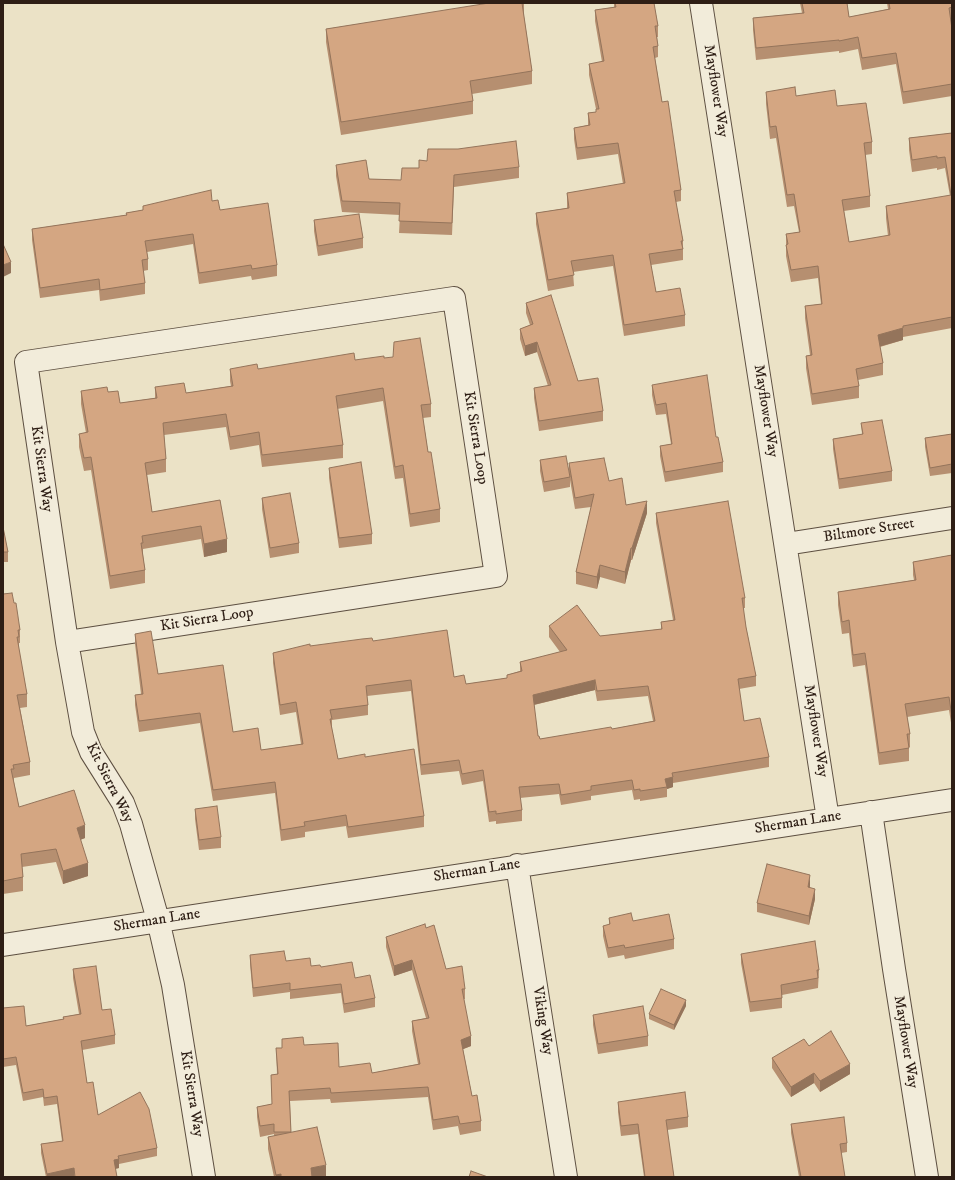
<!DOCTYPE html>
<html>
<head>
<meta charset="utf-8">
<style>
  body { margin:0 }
  #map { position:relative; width:955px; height:1180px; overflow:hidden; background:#ebe2c6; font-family:"IM FELL DW Pica",serif }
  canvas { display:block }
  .frame { position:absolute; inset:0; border:4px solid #2e1e15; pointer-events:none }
</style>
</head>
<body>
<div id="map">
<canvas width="955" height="1180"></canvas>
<div class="frame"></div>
</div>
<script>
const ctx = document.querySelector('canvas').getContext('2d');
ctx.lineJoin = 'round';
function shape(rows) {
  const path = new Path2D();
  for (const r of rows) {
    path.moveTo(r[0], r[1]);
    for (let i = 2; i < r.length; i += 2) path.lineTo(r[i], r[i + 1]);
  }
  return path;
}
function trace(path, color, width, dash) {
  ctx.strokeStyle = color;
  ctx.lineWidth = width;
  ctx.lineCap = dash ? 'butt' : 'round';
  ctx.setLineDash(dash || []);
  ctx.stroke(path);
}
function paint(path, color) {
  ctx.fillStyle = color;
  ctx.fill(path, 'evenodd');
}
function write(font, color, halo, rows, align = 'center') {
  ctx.font = font + ' "IM FELL DW Pica",serif';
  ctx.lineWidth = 3.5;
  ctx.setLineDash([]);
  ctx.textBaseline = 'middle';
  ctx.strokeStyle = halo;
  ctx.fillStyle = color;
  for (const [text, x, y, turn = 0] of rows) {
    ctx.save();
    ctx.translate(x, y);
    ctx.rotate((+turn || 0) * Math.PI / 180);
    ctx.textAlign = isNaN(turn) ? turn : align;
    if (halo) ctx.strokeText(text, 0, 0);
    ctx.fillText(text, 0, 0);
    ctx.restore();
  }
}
const street = shape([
  [701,3,828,819],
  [786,544,952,518],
  [67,642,496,576,454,298,26,362,67,642,83,732,91,752,123,803,131,824,158,920,173,985,204,1177],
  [871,812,894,969,927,1177],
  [517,865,566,1177],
  [3,945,952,800]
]);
const wall = shape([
  [486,3,524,3,524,16,532,71,532,84,472,94,473,101,473,114,341,135,326,42,326,29,487,4],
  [614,3,654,3,658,26,658,37,657,37,658,46,658,57,655,58,662,102,681,190,681,201,676,202,683,241,683,260,651,265,656,292,685,315,685,326,624,336,613,266,573,272,574,286,548,291,536,224,536,213,567,208,567,193,623,184,618,154,577,160,574,139,574,128,588,125,588,113,596,112,596,109,589,75,589,64,602,62,595,21,595,10,614,7],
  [800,3,847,3,849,17,888,9,887,3,952,3,952,19,951,19,952,29,952,96,903,104,896,64,862,70,858,49,839,53,839,51,756,60,753,30,753,18,802,13],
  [766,92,796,96,837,106,872,142,872,154,865,155,870,196,870,207,844,211,849,242,888,236,886,218,886,206,950,196,945,168,937,170,937,168,912,172,909,150,909,138,952,133,952,328,903,337,903,340,880,347,883,363,883,375,858,380,859,386,859,398,812,405,806,368,806,356,810,355,805,318,805,306,821,304,818,278,791,282,786,256,786,234,799,232,794,206,787,207,776,138,770,139,766,104],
  [336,165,369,179,401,180,519,167,519,178,454,187,452,235,399,233,400,215,342,212,336,176],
  [212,201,220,210,277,265,277,276,252,280,251,276,199,284,193,244,147,252,148,259,148,270,143,271,145,283,145,294,100,301,99,290,40,298,32,240,32,229,126,215,126,213,143,210,143,206],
  [314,220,363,238,363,248,318,256,314,231],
  [526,303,578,381,603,411,603,421,539,431,534,398,534,388,548,386,537,352,525,356,520,339,520,329,530,325,526,313],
  [384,358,431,404,431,417,423,418,428,452,440,509,440,522,410,527,403,478,395,479,383,401,337,409,343,445,343,458,262,467,259,445,230,450,226,427,164,435,166,459,166,472,147,475,152,512,220,500,227,552,204,557,201,539,143,549,143,555,145,570,145,583,110,589,91,470,84,471,79,447,79,434,86,433,81,404,81,391,108,392,120,403,155,398,155,387,186,393,231,386,230,381,230,369,258,369],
  [652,385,716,437,723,462,723,472,665,482,660,456,660,446,671,444,666,414,656,415,652,395],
  [861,423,892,471,892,481,839,489,833,449,833,439,862,434],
  [952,434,952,473,930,476,925,447,925,438],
  [540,460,569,472,569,463,609,481,626,505,647,513,632,560,631,560,625,584,600,577,597,589,576,584,576,572,591,507,575,509,570,480,570,487,544,492,540,471],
  [329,468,372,534,372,544,339,548,329,478],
  [262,498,299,543,299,553,270,558,262,509],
  [656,513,745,598,745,608,743,608,746,627,756,676,756,686,739,689,744,721,769,757,769,767,673,783,673,787,667,789,667,797,640,801,640,799,634,800,632,790,591,796,591,800,561,805,559,794,520,798,522,810,522,821,496,824,496,821,489,822,483,781,462,785,459,771,421,775,411,691,367,696,368,705,368,715,332,720,332,729,338,759,365,757,424,816,424,827,348,838,346,826,305,832,305,837,281,841,275,793,213,801,200,723,139,732,135,705,135,695,141,694,135,644,135,634,158,674,233,732,261,750,301,744,296,712,280,715,273,663,273,653,310,646,373,641,454,677,466,684,507,678,507,675,520,671,520,662,560,652,549,637,549,626,600,636,661,629,661,622,673,620,656,523],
  [595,690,597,701,648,696,653,721,612,729,540,739,538,736,534,705],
  [3,527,8,552,8,562,3,562],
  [952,555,952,729,949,710,907,717,910,734,910,747,909,747,909,761,879,765,865,665,853,667,849,633,842,634,838,605,838,592,914,580,913,575,913,562],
  [3,594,14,603,20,630,20,643,19,643,19,650,27,694,27,707,20,708,30,762,30,775,14,778,14,782,19,807,85,838,80,840,88,876,63,884,56,862,22,867,23,877,23,891,3,894],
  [195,809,221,837,221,848,199,850,195,819],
  [810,885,810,888,815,899,809,925,757,912,757,903],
  [609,918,633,921,674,939,674,949,625,959,624,955,608,958,603,936,603,926,609,925],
  [386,937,446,969,465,989,465,999,464,999,471,1046,463,1049,472,1096,481,1121,481,1131,460,1135,458,1126,433,1130,428,1097,331,1103,330,1099,290,1101,291,1132,326,1177,274,1177,268,1149,268,1137,274,1136,274,1134,260,1137,257,1117,257,1107,272,1104,271,1075,277,1074,276,1048,282,1048,282,1039,304,1045,339,1067,372,1073,418,1064,412,1031,412,1021,426,1018,412,970,394,976,386,947],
  [741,954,819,970,818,988,782,995,782,1008,750,1012,741,963],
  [250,955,311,966,321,967,355,978,375,998,375,1007,344,1013,341,993,290,999,290,992,253,997,250,964],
  [73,969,102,1010,115,1035,115,1044,82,1050,87,1083,98,1115,157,1148,157,1156,119,1164,119,1168,115,1169,117,1177,46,1177,41,1153,41,1144,62,1141,57,1104,44,1106,43,1097,23,1101,16,1065,3,1067,3,1008,26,1026,63,1019,63,1017,79,1014,73,978],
  [686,1006,674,1030,649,1019,649,1014],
  [593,1015,648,1036,648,1046,598,1054,593,1025],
  [809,1046,850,1074,820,1092,814,1083,791,1097,772,1068,772,1058],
  [618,1102,688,1117,688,1127,667,1130,674,1177,644,1177,638,1134,621,1136,618,1112],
  [791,1124,847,1143,847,1152,841,1153,845,1177,799,1177,791,1133]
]);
const shadedWall = shape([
  [11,262,11,273,3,277,3,265],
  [903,328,903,340,878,347,878,335],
  [537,342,537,352,525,356,525,346],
  [647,501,647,513,632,560,632,548],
  [227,539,227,552,204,557,204,544],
  [631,548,631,560,625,584,625,572],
  [600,565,600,577,597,589,597,577],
  [595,680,595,690,533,705,533,695],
  [673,777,673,787,667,789,665,779],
  [85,825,85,838,77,841,77,828],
  [88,863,88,876,63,884,63,871],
  [810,875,810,885,808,897,808,887],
  [815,889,815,899,809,925,809,916],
  [412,960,412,970,394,976,394,966],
  [686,1000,686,1006,674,1030,674,1025],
  [471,1036,471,1046,461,1050,461,1040],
  [850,1064,850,1074,820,1092,820,1081],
  [814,1073,814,1083,791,1097,791,1087],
  [119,1159,119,1168,114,1169,114,1160],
  [326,1165,326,1177,311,1177,311,1168],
  [74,1168,74,1177,47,1177,47,1174],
  [281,1174,281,1177,276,1177,276,1175]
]);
const building = shape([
  [489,3,523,3,522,3,532,71,470,81,473,101,341,122,326,29,489,3],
  [615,3,654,3,658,26,655,26,658,46,653,47,662,102,668,101,681,190,674,191,683,241,681,241,683,249,649,254,656,292,680,288,685,315,624,325,613,255,571,261,574,275,548,280,536,213,569,208,567,193,625,183,618,143,577,148,574,128,590,125,588,113,596,112,596,109,599,109,589,64,604,61,595,10,616,7,615,3],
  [802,3,847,3,849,17,890,9,889,3,952,3,952,7,949,8,952,29,952,84,903,92,896,53,862,58,858,37,839,41,839,40,756,48,753,18,804,13,802,3],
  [795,87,796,96,835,90,837,106,866,103,872,142,864,143,870,196,842,200,849,242,890,235,886,206,951,195,945,157,937,158,937,156,912,160,909,138,952,133,952,317,903,326,903,328,878,335,883,363,856,369,859,386,812,394,806,356,812,355,805,306,822,304,818,266,791,270,786,245,788,244,786,234,800,232,794,194,787,195,776,126,770,127,766,92,795,87],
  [516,141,519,167,454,175,452,223,399,221,400,203,342,201,336,165,366,160,369,179,401,180,402,168,419,168,419,160,427,161,428,149,458,149,516,141],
  [211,190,212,201,218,200,220,210,268,203,277,265,252,269,251,265,199,273,193,234,145,241,148,259,142,260,145,283,100,290,99,279,40,288,32,229,127,215,126,213,143,210,143,206,211,190],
  [359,214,363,238,318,246,314,220,359,214],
  [3,244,11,262,3,265,3,244],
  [551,295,578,381,598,378,603,411,539,421,534,388,551,385,537,342,525,346,520,329,533,324,526,303,551,295],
  [420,338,431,404,421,405,428,452,431,452,440,509,410,514,403,465,395,467,383,388,336,396,343,445,262,455,259,432,230,437,226,414,163,423,166,459,145,463,152,512,220,500,227,539,204,544,201,526,142,536,143,543,141,543,145,570,110,576,91,457,84,458,79,434,88,432,81,391,107,387,108,392,118,391,120,403,157,398,155,387,184,383,186,393,233,386,230,369,257,364,258,369,354,353,355,360,384,356,384,358,393,357,394,342,420,338],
  [707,375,716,437,718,437,723,462,665,472,660,446,672,444,666,403,656,405,652,385,707,375],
  [882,420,892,471,839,479,833,439,863,434,861,423,882,420],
  [952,434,952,464,930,468,925,438,952,434],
  [566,456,570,477,544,482,540,460,566,456],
  [604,458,609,481,622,478,626,505,647,501,632,548,631,548,625,572,600,565,597,577,576,572,594,494,575,498,569,463,604,458],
  [361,462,372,534,339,538,329,468,361,462],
  [290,493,299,543,270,548,262,498,290,493],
  [728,501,745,598,742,598,746,627,756,676,738,679,744,721,760,718,769,757,672,773,673,777,665,779,667,787,640,791,640,789,634,790,632,780,591,786,591,790,561,795,559,784,519,787,522,810,496,814,496,811,489,812,483,770,462,774,459,760,421,765,411,680,366,686,368,705,330,710,332,719,330,719,338,759,365,754,365,757,414,749,424,816,348,827,346,815,304,822,305,826,281,830,275,782,213,790,200,713,139,721,135,695,143,694,135,634,151,631,158,674,223,665,233,732,258,728,261,750,303,744,296,702,280,705,273,653,310,644,310,646,362,639,372,638,373,641,447,630,454,677,464,675,466,684,507,678,507,675,522,671,520,662,567,650,549,626,577,605,600,636,662,629,661,622,675,620,656,513,728,501],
  [595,680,597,691,648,686,655,721,612,729,611,727,540,739,539,736,538,736,533,695,595,680],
  [3,527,8,552,3,552,3,527],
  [952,555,952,717,949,697,905,704,910,734,907,734,909,748,879,753,865,653,853,655,849,620,842,622,838,592,916,580,913,562,952,555],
  [12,593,14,603,16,603,20,630,18,630,19,637,17,637,27,694,17,695,30,762,13,765,14,769,11,769,19,807,74,790,85,825,77,828,88,863,63,871,56,849,21,854,23,877,3,881,3,594,12,593],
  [217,806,221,837,199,840,195,809,217,806],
  [767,864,810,875,808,887,815,889,809,916,757,903,767,864],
  [631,913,633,921,669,914,674,939,625,948,624,945,608,948,603,926,610,924,609,918,631,913],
  [425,924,426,928,434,925,446,969,462,966,465,989,462,989,471,1036,461,1040,472,1096,477,1095,481,1121,460,1124,458,1116,433,1120,428,1087,331,1093,330,1088,289,1091,291,1132,274,1132,274,1124,260,1126,257,1107,272,1104,271,1075,278,1074,276,1048,282,1048,282,1039,303,1037,304,1045,338,1043,339,1067,370,1063,372,1073,420,1064,412,1021,429,1018,412,960,394,966,386,937,425,924],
  [815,941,819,970,817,970,818,978,781,985,782,998,750,1002,741,954,815,941],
  [284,951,286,961,310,958,311,966,320,965,321,967,352,962,355,978,370,975,375,998,344,1004,341,984,290,990,290,983,253,988,250,955,284,951],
  [96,966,102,1010,111,1009,115,1035,81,1041,87,1083,93,1082,98,1115,140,1092,149,1109,157,1148,118,1156,119,1159,114,1160,117,1177,75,1177,74,1168,47,1174,41,1144,63,1141,57,1096,44,1098,43,1089,23,1093,16,1057,3,1059,3,1008,24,1006,26,1026,64,1019,63,1017,81,1014,73,969,96,966],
  [661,989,686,1000,674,1025,649,1014,661,989],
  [643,1006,648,1036,598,1044,593,1015,643,1006],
  [831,1031,850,1064,820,1081,814,1073,791,1087,772,1058,804,1039,809,1046,831,1031],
  [685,1092,688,1117,666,1120,674,1177,645,1177,638,1124,621,1126,618,1102,685,1092],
  [844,1117,847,1143,840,1144,845,1177,801,1177,791,1124,844,1117],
  [317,1127,326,1165,311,1168,312,1177,281,1177,281,1174,276,1175,268,1137,317,1127],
  [471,1171,488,1177,469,1177,471,1171]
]);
const streetNames = [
  ["Mayflower Way",715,91,81],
  ["Mayflower Way",765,411,81],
  ["Kit Sierra Loop",475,438,81],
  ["Kit Sierra Way",41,469,82],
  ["Biltmore Street",869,531,-9],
  ["Kit Sierra Loop",207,620,-9],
  ["Mayflower Way",815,731,81],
  ["Kit Sierra Way",109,783,63],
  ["Sherman Lane",798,823,-9],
  ["Sherman Lane",477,871,-9],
  ["Sherman Lane",157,921,-9],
  ["Viking Way",542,1021,81],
  ["Mayflower Way",905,1042,81],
  ["Kit Sierra Way",191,1094,81]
];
trace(street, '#5d4f41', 24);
trace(street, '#f2ecda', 22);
paint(wall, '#b68f70');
paint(shadedWall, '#94745b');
paint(building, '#d4a682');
trace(building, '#94745b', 1);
write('15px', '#2e1e15', '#f2ecda', streetNames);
</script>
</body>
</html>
